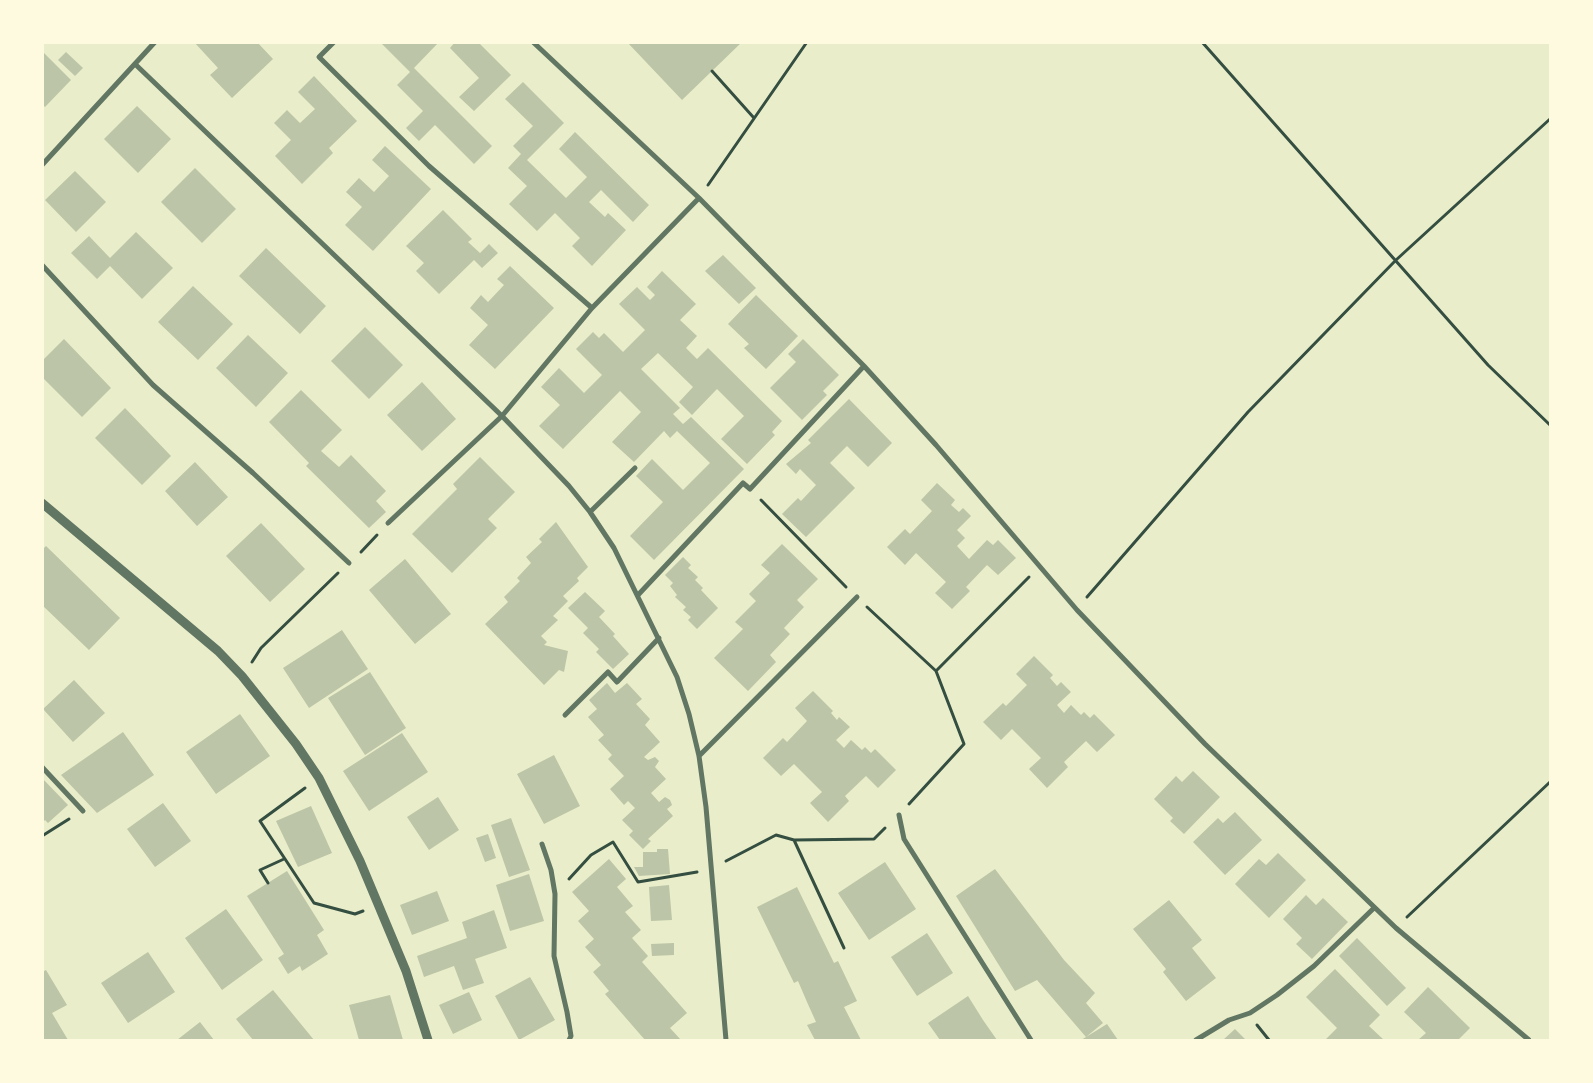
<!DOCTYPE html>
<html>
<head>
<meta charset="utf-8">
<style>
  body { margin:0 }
  #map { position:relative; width:1593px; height:1083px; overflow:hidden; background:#e9edc9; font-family:Raleway,sans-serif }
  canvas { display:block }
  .frame { position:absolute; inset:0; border:44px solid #fefae0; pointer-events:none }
</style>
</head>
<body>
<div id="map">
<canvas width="1593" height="1083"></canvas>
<div class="frame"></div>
</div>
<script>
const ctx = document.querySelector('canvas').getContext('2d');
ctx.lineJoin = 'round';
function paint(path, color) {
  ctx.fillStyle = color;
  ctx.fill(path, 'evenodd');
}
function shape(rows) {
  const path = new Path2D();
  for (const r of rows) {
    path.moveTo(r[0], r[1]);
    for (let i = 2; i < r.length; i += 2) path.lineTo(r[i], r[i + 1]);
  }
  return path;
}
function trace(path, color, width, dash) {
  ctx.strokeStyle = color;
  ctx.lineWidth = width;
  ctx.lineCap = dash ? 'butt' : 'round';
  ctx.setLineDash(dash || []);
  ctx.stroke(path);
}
const building = shape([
  [194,42,257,42,273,59,232,98,210,75,218,68],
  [384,42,439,42,414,68,492,146,474,164,435,125,419,141,406,128,423,111,397,85,410,72,382,44],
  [455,42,478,42,511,75,474,111,459,97,479,78,450,48],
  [627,42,742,42,682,100],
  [42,51,71,80,45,107,42,104],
  [66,52,83,68,75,76,58,60],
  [314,76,357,121,329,148,333,153,302,184,275,156,291,140,274,123,287,110,300,123,315,109,298,92],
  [523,82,564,123,527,160,566,198,587,177,559,149,575,132,649,205,633,222,601,190,589,202,605,217,608,213,626,230,592,266,572,246,580,238,555,213,537,231,509,204,527,186,508,168,521,154,513,146,533,126,505,99],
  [137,106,171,139,138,173,104,139],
  [385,146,431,189,373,251,345,225,362,207,346,192,359,178,374,192,389,176,372,160],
  [195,168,236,209,202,243,161,202],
  [75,171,106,202,76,232,45,200],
  [443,210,472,239,468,242,480,253,489,244,498,253,482,268,474,260,439,294,416,271,424,263,406,246],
  [136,232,173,268,142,299,110,266,97,279,71,253,89,236,110,258],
  [266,248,326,306,300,334,239,276],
  [723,255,756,288,739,304,705,271],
  [510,266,554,308,495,369,469,345,488,325,470,308,481,295,488,302,504,285,497,279],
  [662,271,696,304,680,320,697,336,686,348,697,359,708,348,782,421,772,432,775,435,747,464,721,439,744,416,717,389,692,415,679,402,693,387,658,353,641,369,680,408,673,414,683,424,691,417,744,469,654,560,630,536,663,502,636,476,652,459,683,490,710,463,677,431,670,438,664,431,634,462,612,442,641,412,620,391,563,449,539,426,560,405,541,387,559,368,584,393,602,375,576,349,593,332,599,338,604,333,623,352,645,330,619,304,637,287,650,300,655,295,647,287],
  [193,286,233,324,198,360,158,322],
  [756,295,798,336,766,369,744,348,749,344,728,324],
  [365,327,403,365,369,399,331,361],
  [248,335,288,373,256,407,216,368],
  [64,339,111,388,82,417,42,377,42,361],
  [803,339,839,375,823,391,827,395,802,420,770,388,796,362,788,354],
  [422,382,456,419,422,451,387,415],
  [301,390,342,430,321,451,339,467,351,455,386,491,376,501,386,512,369,528,306,466,309,463,269,422],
  [849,399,892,443,868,467,847,446,830,463,855,488,806,537,782,514,798,498,801,501,816,485,800,469,796,474,786,464,811,443,808,440],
  [125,408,171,456,142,485,95,438],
  [480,457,515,492,488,519,497,528,452,573,412,534,457,489,453,484],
  [195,462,228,497,197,526,165,491],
  [937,483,955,500,951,505,959,512,963,508,971,516,957,530,965,538,957,546,969,559,987,540,993,545,998,540,1016,558,998,575,987,565,966,587,970,591,952,609,935,593,946,582,916,553,905,565,887,547,905,529,910,534,932,511,921,500],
  [556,522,588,567,577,578,579,581,563,596,568,601,553,616,558,620,541,636,547,642,544,645,568,651,564,672,559,670,544,685,485,624,508,602,504,597,520,581,517,578,531,563,526,557,542,542,539,539],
  [261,523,305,569,270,602,226,556],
  [782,544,818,579,797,600,804,607,784,628,790,634,770,655,776,662,748,691,714,658,743,629,735,622,756,601,749,594,770,573,761,565],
  [46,546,120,618,89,650,42,605,42,550],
  [683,557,691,565,688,568,698,577,695,580,703,588,701,590,718,608,697,629,688,620,691,617,683,610,686,607,675,597,677,595,670,586,673,583,665,575],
  [405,559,451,614,415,644,369,590],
  [585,592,605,611,599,617,615,634,613,636,629,654,613,669,596,652,599,649,583,633,588,628,568,608],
  [342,630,368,669,309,708,283,668],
  [1034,656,1053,675,1050,678,1057,686,1061,682,1071,692,1057,705,1064,713,1071,705,1081,715,1084,712,1090,718,1094,714,1115,735,1097,752,1086,741,1064,762,1068,767,1047,788,1029,769,1041,758,1012,729,1001,740,983,722,1003,703,1006,706,1027,685,1016,674],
  [370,672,406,728,365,755,328,698],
  [74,680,105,713,73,742,43,709],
  [607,683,615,693,627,683,642,699,636,704,650,719,645,725,660,742,644,757,648,760,655,757,659,761,655,767,666,779,651,793,659,802,665,797,670,800,672,805,667,809,673,816,648,839,651,841,643,849,629,835,633,831,622,820,635,808,628,801,624,805,610,789,624,776,608,759,612,755,598,740,604,735,588,717,597,709,589,700],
  [813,691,833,711,831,713,837,720,839,717,850,727,836,740,844,748,851,740,862,750,865,747,871,753,875,749,896,770,878,788,866,776,845,796,849,801,828,822,810,803,822,792,794,764,781,776,763,758,783,738,787,742,807,721,795,708],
  [240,714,270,756,216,794,186,752],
  [123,732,154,775,97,813,61,775],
  [402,733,428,772,369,811,343,771],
  [554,755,580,806,544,824,517,774],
  [1193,771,1220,797,1184,834,1170,821,1173,818,1154,799,1176,776,1182,782],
  [42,778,68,805,48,823,45,820,42,823],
  [438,797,459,830,429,850,407,817],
  [163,803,191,841,155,867,127,829],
  [311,806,332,853,298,867,276,821],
  [1235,812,1262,840,1225,875,1193,842,1218,818,1223,823],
  [511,818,530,870,509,877,491,825],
  [488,834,496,858,485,862,476,838],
  [657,849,668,849,670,874,639,876,634,867,643,867,643,852,657,852],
  [1278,853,1306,880,1269,918,1235,884,1259,859,1266,865],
  [609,859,626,879,617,887,633,906,625,912,641,930,632,938,648,956,642,962,687,1013,670,1028,681,1040,645,1040,605,994,609,991,593,972,601,965,585,947,594,939,578,921,589,911,572,892],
  [885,862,916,909,869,940,838,893],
  [995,869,1064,960,1095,993,1086,1003,1103,1023,1086,1037,1037,980,1015,991,956,896],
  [287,871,324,930,317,935,328,954,302,971,300,966,288,974,278,958,284,954,247,896],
  [529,874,544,921,510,931,496,885],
  [669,885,672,920,651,921,649,887],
  [797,887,834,963,838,961,857,1001,844,1007,861,1040,815,1040,807,1025,816,1022,807,1002,798,981,794,983,757,907],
  [437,891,449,921,412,935,400,905],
  [1306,895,1316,905,1323,898,1348,922,1312,959,1296,944,1302,938,1283,919],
  [1169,900,1202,940,1192,948,1216,978,1186,1001,1163,972,1166,969,1133,929],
  [226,909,263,960,222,990,185,938],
  [494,910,507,948,475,959,484,983,463,990,454,966,424,977,417,956,467,938,462,922],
  [927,933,953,973,917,996,891,957],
  [1357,938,1406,988,1387,1006,1339,956],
  [674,943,674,955,652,956,651,944],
  [148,952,175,992,128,1023,101,983],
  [1335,969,1380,1015,1369,1026,1384,1040,1325,1040,1337,1028,1306,997],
  [46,970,67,1005,52,1013,68,1040,42,1040,42,972],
  [530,977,555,1020,519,1040,495,996],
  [1428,987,1470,1028,1458,1040,1418,1040,1426,1033,1404,1012],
  [273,990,314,1040,253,1040,236,1019],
  [469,992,482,1020,453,1034,439,1005],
  [390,995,403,1040,359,1040,349,1005],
  [968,996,983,1020,997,1040,940,1040,928,1023],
  [200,1022,214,1040,177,1040],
  [1107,1024,1118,1040,1081,1040,1086,1037],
  [1235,1029,1245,1039,1244,1040,1223,1040]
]);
const path = shape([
  [1202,42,1488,365,1550,425],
  [712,71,754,118],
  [708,185,807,42],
  [761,500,846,587],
  [361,552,377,535],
  [1087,597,1248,412,1396,260,1550,119],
  [867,607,936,671],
  [252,662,261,648,338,573],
  [305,788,260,821,314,903,355,914,363,911],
  [909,804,964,744,936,671,1029,577],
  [42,836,69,819],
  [794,840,844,948],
  [726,861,776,835,794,840,874,839,885,828],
  [569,879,591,855,613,842,638,882,697,872],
  [268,883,260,870,284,859],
  [1407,917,1550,782],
  [1257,1025,1269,1040]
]);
const minor = shape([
  [334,42,319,57,429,166,592,308],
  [533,42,699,198,864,366,936,445,1077,610,1205,744,1396,928,1529,1040],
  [135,64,502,416,569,486,590,512,614,548,677,677,689,714,699,756,706,807,726,1040],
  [42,165,155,42],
  [42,265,153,385,253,473,349,563],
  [590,512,635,468],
  [388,523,502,416,592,308,699,198],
  [638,595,743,483,750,489,864,366],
  [565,715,608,672,617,682,659,638],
  [699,756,857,597],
  [42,767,83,811],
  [899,815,904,839,1031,1040],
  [542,844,551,870,555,894,554,956,567,1012,571,1036,569,1040],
  [1196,1040,1229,1020,1250,1013,1277,995,1314,966,1374,908]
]);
const tertiary = shape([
  [42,503,218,651,242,676,296,744,319,778,360,861,406,971,428,1040]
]);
paint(building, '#bcc5a7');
trace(path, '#344e41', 3);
trace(minor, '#617663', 5);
trace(tertiary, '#617663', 9);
</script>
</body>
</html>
